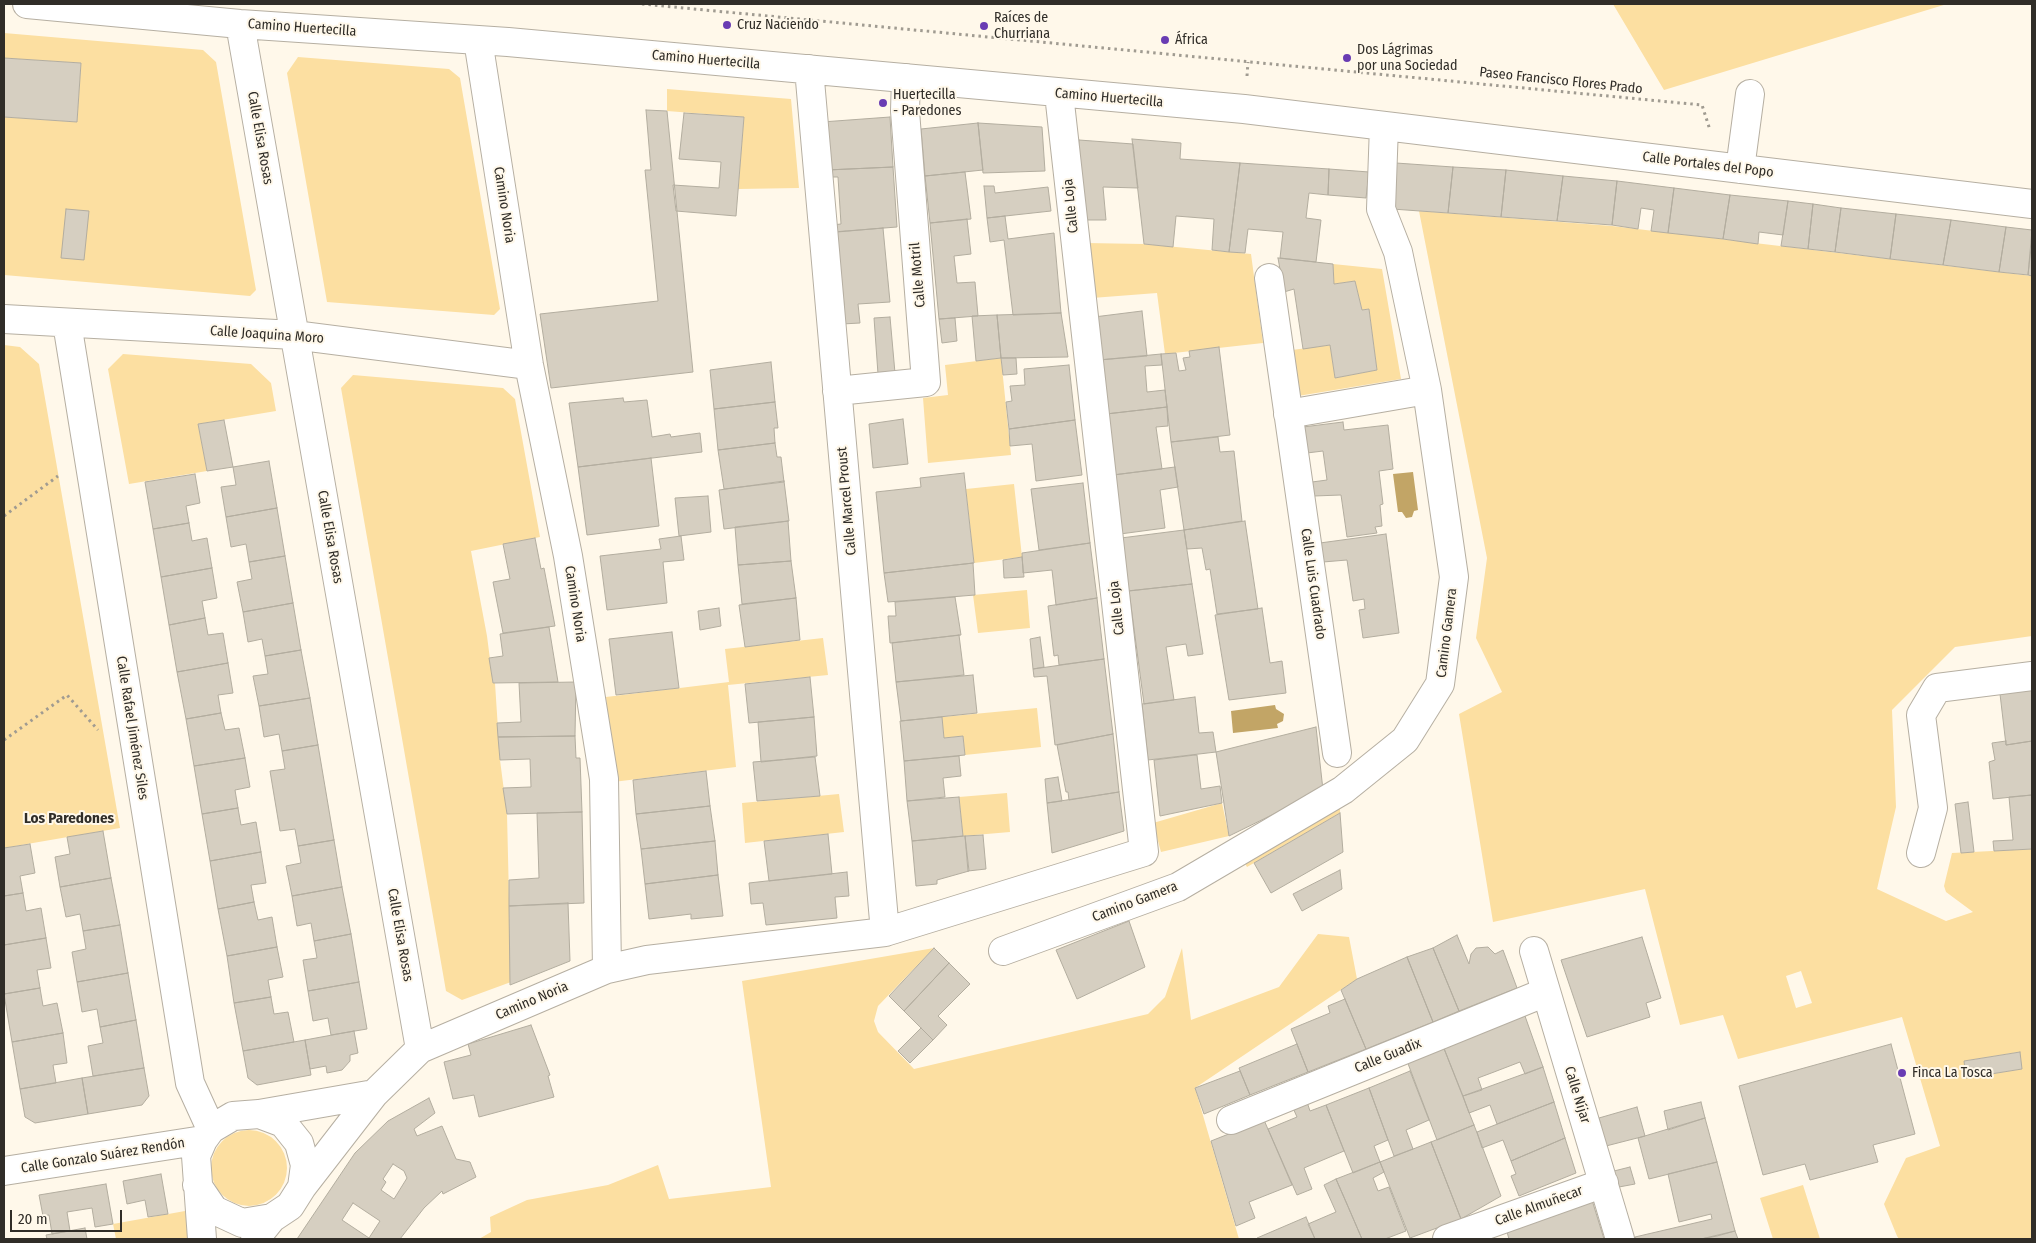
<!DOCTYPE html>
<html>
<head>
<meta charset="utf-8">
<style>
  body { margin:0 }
  #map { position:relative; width:2036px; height:1243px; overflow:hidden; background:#fff8ea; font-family:"Fira Sans Condensed",sans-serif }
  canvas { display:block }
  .frame { position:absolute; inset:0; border:5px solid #302d28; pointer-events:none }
  .scale { position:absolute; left:10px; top:1210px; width:112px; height:22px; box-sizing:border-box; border:2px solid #302d28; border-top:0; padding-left:6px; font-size:15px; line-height:18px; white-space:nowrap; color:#302d28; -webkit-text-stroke:4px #fff8ea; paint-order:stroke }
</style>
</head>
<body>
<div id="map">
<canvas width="2036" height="1243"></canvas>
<div class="frame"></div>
<div class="scale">20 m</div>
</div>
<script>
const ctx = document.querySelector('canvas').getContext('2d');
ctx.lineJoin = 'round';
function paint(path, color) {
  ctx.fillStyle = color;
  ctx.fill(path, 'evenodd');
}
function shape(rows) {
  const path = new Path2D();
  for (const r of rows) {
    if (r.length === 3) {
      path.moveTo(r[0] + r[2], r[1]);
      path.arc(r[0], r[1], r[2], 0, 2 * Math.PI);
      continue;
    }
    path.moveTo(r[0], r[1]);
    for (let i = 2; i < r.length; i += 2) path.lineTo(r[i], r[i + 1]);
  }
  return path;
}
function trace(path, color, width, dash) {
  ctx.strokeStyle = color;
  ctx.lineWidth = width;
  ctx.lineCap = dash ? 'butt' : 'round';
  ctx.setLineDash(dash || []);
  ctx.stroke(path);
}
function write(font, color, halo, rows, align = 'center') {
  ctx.font = font + ' "Fira Sans Condensed",sans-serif';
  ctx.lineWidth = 4;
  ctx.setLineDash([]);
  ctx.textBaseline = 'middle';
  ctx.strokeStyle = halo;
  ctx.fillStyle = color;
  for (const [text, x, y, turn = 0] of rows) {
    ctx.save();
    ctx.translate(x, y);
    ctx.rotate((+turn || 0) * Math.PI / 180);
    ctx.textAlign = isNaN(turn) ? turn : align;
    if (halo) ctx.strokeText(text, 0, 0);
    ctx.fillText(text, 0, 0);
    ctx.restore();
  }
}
const green = shape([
  [1613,4,1947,4,1664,90],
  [4,33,203,50,216,62,256,290,250,296,4,275,4,117,77,122,81,63,4,58],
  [298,57,449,69,460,78,500,309,494,315,327,302,287,73],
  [667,89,791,99,799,188,738,189,744,117,667,111],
  [1419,211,1612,226,2032,276,2032,636,1955,647,1892,710,1896,807,1877,889,1946,921,1973,912,1946,892,1944,886,1952,853,2032,849,2032,1239,1899,1239,1897,1236,1884,1204,1906,1158,1940,1146,1902,1017,1738,1059,1723,1015,1680,1025,1645,889,1493,922,1459,714,1502,692,1476,638,1487,558],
  [1801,971,1812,1003,1796,1008,1786,976],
  [2019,1052,2022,1069,1966,1078,1964,1061],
  [1086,243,1144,244,1251,254,1263,343,1165,354,1157,293,1092,298],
  [1333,264,1382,269,1401,379,1298,396,1292,350,1330,345,1335,378,1377,370,1369,309,1362,310,1355,281,1334,284],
  [4,345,20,347,39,364,120,828,4,848],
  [123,354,251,364,271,383,276,411,198,424,207,471,129,484,108,369],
  [1001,358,1011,455,928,463,923,398,948,395,945,365],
  [353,375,503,388,515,399,540,537,471,551,487,636,493,683,495,683,500,760,507,814,511,982,462,1000,446,991,341,388],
  [1014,484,1022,557,974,563,966,489],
  [1027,590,1030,628,978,633,973,595],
  [823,638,828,675,728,685,736,767,613,782,606,697,729,682,725,649],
  [1037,708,1041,747,965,755,963,736,944,738,942,717],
  [1007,793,1010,832,963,836,959,797],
  [839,794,844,832,745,843,742,803],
  [1340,798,1340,813,1247,867,1242,858],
  [1222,803,1229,836,1161,852,1153,823],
  [1318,934,1349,937,1357,979,1195,1088,1239,1239,479,1239,491,1232,490,1217,527,1200,608,1185,658,1165,669,1199,771,1187,742,981,934,948,878,1006,874,1021,878,1032,914,1069,1148,1014,1165,997,1182,948,1191,1020,1279,987],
  [249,1168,38],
  [1803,1185,1820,1239,1773,1239,1760,1198],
  [185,1211,190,1239,116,1239,113,1224]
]);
const water = shape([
  [1413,472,1418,510,1414,511,1412,517,1406,518,1402,512,1398,512,1393,474],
  [1275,705,1276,709,1284,714,1283,721,1277,724,1278,728,1233,733,1231,711]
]);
const building = shape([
  [4,58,81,63,77,122,4,117,4,58],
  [646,110,667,111,693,372,551,388,540,314,658,301,645,170,651,170,646,110],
  [684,113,744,117,736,216,676,211,673,185,719,188,721,162,679,159,684,113],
  [890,117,893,167,827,170,822,122,890,117],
  [978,123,1042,127,1045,171,983,173,978,123],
  [978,123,983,170,925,176,921,129,978,123],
  [1132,139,1181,143,1180,159,1240,163,1229,252,1212,250,1214,219,1176,216,1173,247,1144,244,1132,139],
  [1079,140,1133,144,1138,188,1103,187,1106,220,1079,220,1076,188,1079,140],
  [1240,163,1329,169,1328,195,1309,193,1306,218,1321,220,1316,262,1280,258,1283,232,1248,229,1245,253,1229,252,1240,163],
  [1396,163,1453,167,1448,213,1392,209,1396,163],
  [893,167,897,227,833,232,832,225,841,224,838,177,828,177,827,170,893,167],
  [1453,167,1506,170,1501,217,1448,213,1453,167],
  [1329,169,1369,172,1366,198,1328,195,1329,169],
  [1506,170,1563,176,1557,221,1501,217,1506,170],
  [965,172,971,219,930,223,925,176,965,172],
  [1563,176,1617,181,1612,225,1557,221,1563,176],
  [1617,181,1674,188,1668,233,1651,231,1654,210,1641,208,1638,229,1612,225,1617,181],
  [984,186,994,186,995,193,1048,187,1051,211,987,218,984,186],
  [1674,188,1730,195,1723,239,1668,233,1674,188],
  [1730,195,1788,201,1783,235,1759,232,1758,244,1723,239,1730,195],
  [1788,201,1813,204,1808,249,1781,246,1788,201],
  [1813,204,1841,208,1835,252,1808,249,1813,204],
  [1841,208,1896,214,1890,259,1835,252,1841,208],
  [66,209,89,211,84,260,61,258,66,209],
  [1896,214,1951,220,1943,265,1890,259,1896,214],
  [1005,216,1008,239,1054,233,1061,313,1013,315,1004,240,990,242,987,218,1005,216],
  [967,219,971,254,954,256,957,283,975,282,978,316,939,319,930,223,967,219],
  [1951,220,2006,227,1999,272,1943,265,1951,220],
  [2006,227,2032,230,2028,275,1999,272,2006,227],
  [883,228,890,302,858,304,860,323,842,324,840,305,844,305,837,232,883,228],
  [2032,239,2032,276,2028,275,2032,239],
  [1278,258,1333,264,1334,284,1355,281,1362,310,1369,309,1377,370,1335,378,1330,345,1303,349,1294,289,1284,292,1278,258],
  [1142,311,1147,356,1099,360,1094,317,1142,311],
  [1061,313,1068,357,1001,358,997,315,1061,313],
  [997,315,1001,358,976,361,972,316,997,315],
  [890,317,895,373,878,374,874,318,890,317],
  [955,318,957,341,942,343,939,319,955,318],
  [1219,347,1230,435,1171,442,1161,354,1176,353,1179,371,1186,370,1183,358,1190,357,1189,351,1219,347],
  [1161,354,1162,365,1145,366,1147,392,1165,390,1167,407,1106,414,1099,360,1161,354],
  [1001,358,1016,358,1017,374,1003,375,1001,358],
  [771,362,775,402,714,409,710,370,771,362],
  [1069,365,1075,420,1009,429,1006,402,1012,401,1010,386,1025,385,1024,369,1069,365],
  [623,398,624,402,647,400,652,437,670,434,671,437,700,433,702,452,578,467,569,403,623,398],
  [775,402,778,428,774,428,775,443,718,450,714,409,775,402],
  [1167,407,1168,426,1156,427,1162,469,1113,475,1106,414,1167,407],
  [903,419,908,464,873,468,869,424,903,419],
  [224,420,233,467,207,471,198,424,224,420],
  [1075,420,1082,475,1036,481,1032,444,1010,446,1009,429,1075,420],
  [1343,422,1344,430,1388,425,1393,469,1379,471,1383,504,1380,505,1382,526,1375,527,1377,533,1347,537,1341,495,1314,496,1312,482,1327,480,1323,451,1307,453,1303,427,1343,422],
  [1218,437,1220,452,1234,451,1242,521,1184,530,1171,442,1218,437],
  [775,443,777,457,781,457,784,482,724,489,718,450,775,443],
  [651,458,659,526,587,535,578,467,651,458],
  [269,461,277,508,226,517,221,487,236,485,233,467,269,461],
  [1175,467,1178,487,1160,490,1165,528,1120,534,1113,475,1175,467],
  [964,473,974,563,884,573,876,492,921,487,920,478,964,473],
  [195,474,200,503,186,506,189,523,153,529,145,482,195,474],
  [784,481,789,521,724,529,719,490,784,481],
  [1083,483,1090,543,1039,550,1031,489,1083,483],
  [708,496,711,532,679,536,675,498,708,496],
  [277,508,285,556,249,562,246,544,231,547,226,517,277,508],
  [788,521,791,561,738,565,735,527,788,521],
  [1245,521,1258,609,1217,614,1210,569,1206,570,1202,548,1187,549,1184,530,1245,521],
  [189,523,192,541,207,538,212,568,161,577,153,529,189,523],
  [1184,530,1192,584,1127,591,1121,538,1184,530],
  [1386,534,1399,633,1363,638,1359,610,1365,609,1364,599,1353,601,1347,560,1323,562,1320,543,1386,534],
  [681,536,684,560,663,562,667,603,607,610,600,556,661,549,659,539,681,536],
  [535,538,541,569,544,568,555,626,503,633,493,582,510,579,503,544,535,538],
  [1090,543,1097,598,1056,605,1052,570,1023,573,1022,553,1090,543],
  [285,556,293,603,243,612,237,582,252,579,249,562,285,556],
  [1022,557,1024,577,1004,578,1003,560,1022,557],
  [791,561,796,598,742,604,738,565,791,561],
  [973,563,975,595,888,602,884,573,973,563],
  [212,568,217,598,202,601,205,618,169,625,161,577,212,568],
  [1192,584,1203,654,1188,656,1186,644,1166,647,1174,700,1144,704,1129,591,1192,584],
  [955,597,961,635,890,643,888,616,896,616,895,602,955,597],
  [796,598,800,640,745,647,739,605,796,598],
  [1097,598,1104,659,1059,665,1058,655,1054,656,1048,606,1097,598],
  [293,603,301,650,265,656,262,639,248,642,243,612,293,603],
  [719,608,721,626,700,630,698,611,719,608],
  [1262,608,1270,663,1282,661,1286,693,1229,700,1215,615,1262,608],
  [205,618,208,635,223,633,228,663,177,672,169,625,205,618],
  [549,627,558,682,493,683,489,658,503,656,500,634,549,627],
  [672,632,679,688,616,695,609,639,672,632],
  [959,635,964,675,896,682,892,643,959,635],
  [1040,637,1044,667,1033,669,1030,639,1040,637],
  [301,650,310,698,259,706,253,676,268,674,265,656,301,650],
  [1104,659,1113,734,1055,745,1047,676,1034,677,1033,669,1104,659],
  [228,663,233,693,218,695,221,713,186,719,177,672,228,663],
  [973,675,977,713,901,721,896,682,973,675],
  [810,677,814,717,749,723,745,684,810,677],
  [576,682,575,736,498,737,497,723,521,722,519,683,576,682],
  [2032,687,2032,741,2006,745,2000,694,2032,687],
  [1195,697,1199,733,1213,732,1216,752,1148,760,1142,704,1195,697],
  [310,698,318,745,282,751,279,734,264,737,259,706,310,698],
  [221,713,225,730,239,728,245,758,194,766,186,719,221,713],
  [814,717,817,756,761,762,758,722,814,717],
  [942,717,944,738,963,736,965,755,904,761,900,721,942,717],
  [1316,727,1323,790,1229,836,1216,752,1316,727],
  [1113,734,1119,792,1069,800,1068,792,1066,792,1057,745,1113,734],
  [575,736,576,758,580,758,582,812,507,814,503,788,531,787,530,759,500,760,498,737,575,736],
  [2006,741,2006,745,2032,741,2032,795,1993,799,1989,762,1995,760,1992,743,2006,741],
  [318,745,334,840,298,846,295,829,280,831,270,771,285,769,282,751,318,745],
  [1195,755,1197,755,1201,789,1220,786,1222,803,1160,816,1154,760,1195,755],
  [959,756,961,776,943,778,945,797,907,801,904,761,959,756],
  [815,757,820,796,757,801,753,762,815,757],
  [245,758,250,787,235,790,238,808,202,814,194,766,245,758],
  [706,771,710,806,636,814,633,780,706,771],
  [1058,777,1062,801,1047,803,1045,779,1058,777],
  [1119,792,1124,831,1052,853,1047,803,1119,792],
  [2032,795,2032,849,1994,851,1993,841,2013,840,2009,797,2032,795],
  [959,797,963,836,912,841,907,801,959,797],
  [1968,802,1974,852,1961,853,1955,804,1968,802],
  [710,806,715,841,641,849,636,814,710,806],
  [238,808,241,825,256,822,261,852,210,861,202,814,238,808],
  [582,812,584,903,509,906,509,880,539,878,537,813,582,812],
  [1340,813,1343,852,1271,893,1254,863,1340,813],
  [103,831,111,878,60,887,55,857,70,854,67,837,103,831],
  [828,834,832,874,769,881,764,841,828,834],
  [983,835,986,869,968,871,965,836,983,835],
  [965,836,969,871,937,880,937,884,916,886,912,841,965,836],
  [334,840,342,887,292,896,286,866,301,863,298,846,334,840],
  [715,841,718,875,645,884,641,849,715,841],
  [30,844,35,873,20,876,23,893,4,896,4,848,30,844],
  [261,852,266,883,251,885,254,902,218,909,210,861,261,852],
  [1340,870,1342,889,1302,911,1293,894,1340,870],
  [847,872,849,896,835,897,837,918,766,925,763,903,751,904,749,883,847,872],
  [718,875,723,916,691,919,691,914,649,919,645,884,718,875],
  [111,878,120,925,83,931,80,914,66,917,60,887,111,878],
  [342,887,351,934,314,941,311,923,297,926,292,896,342,887],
  [23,893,26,911,41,908,46,938,4,945,4,896,23,893],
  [254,902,258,920,272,917,277,947,227,956,218,909,254,902],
  [568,903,570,961,510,985,509,906,568,903],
  [1129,921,1145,967,1077,999,1056,950,1129,921],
  [120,925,128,973,77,982,72,952,86,949,83,931,120,925],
  [351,934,359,982,308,991,303,960,317,958,314,941,351,934],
  [1457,935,1469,964,1471,954,1476,948,1488,947,1495,954,1503,950,1517,988,1459,1011,1433,948,1457,935],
  [1642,937,1661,998,1646,1003,1650,1017,1587,1037,1561,960,1642,937],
  [46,938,51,968,37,970,40,988,4,994,4,945,46,938],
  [277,947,283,977,268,980,271,997,234,1003,227,956,277,947],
  [934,948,949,963,904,1011,889,996,934,948],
  [1433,948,1459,1011,1433,1022,1407,957,1433,948],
  [1407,957,1433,1022,1366,1049,1341,990,1357,979,1407,957],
  [949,963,970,984,938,1016,947,1025,933,1040,904,1011,949,963],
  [128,973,136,1020,100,1027,97,1009,82,1012,77,982,128,973],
  [359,982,367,1029,331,1035,328,1018,313,1021,308,991,359,982],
  [40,988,43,1006,57,1003,63,1033,12,1042,4,994,40,988],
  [271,997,274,1014,288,1012,294,1042,243,1051,234,1003,271,997],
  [1345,999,1366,1049,1308,1072,1291,1029,1330,1013,1328,1006,1345,999],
  [1525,1016,1543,1067,1525,1074,1520,1062,1494,1072,1478,1078,1482,1090,1463,1096,1443,1046,1525,1016],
  [136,1020,144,1068,93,1076,88,1046,103,1043,100,1027,136,1020],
  [531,1025,550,1075,548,1076,554,1097,479,1117,474,1095,453,1099,444,1062,471,1055,468,1044,531,1025],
  [921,1028,933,1040,910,1063,898,1051,921,1028],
  [354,1031,358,1053,350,1055,350,1061,342,1070,327,1073,326,1066,310,1069,305,1040,354,1031],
  [63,1033,67,1063,53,1065,56,1083,20,1089,12,1042,63,1033],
  [305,1040,311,1075,257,1085,248,1078,243,1051,305,1040],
  [1297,1044,1308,1072,1250,1095,1239,1068,1297,1044],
  [1891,1044,1915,1134,1873,1145,1878,1162,1810,1180,1805,1164,1763,1175,1739,1086,1891,1044],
  [1443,1046,1474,1125,1437,1140,1407,1061,1443,1046],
  [2020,1052,2022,1069,1966,1078,1964,1061,2020,1052],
  [1543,1067,1554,1102,1497,1124,1490,1105,1469,1113,1463,1096,1543,1067],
  [144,1068,149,1096,142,1105,88,1114,82,1078,144,1068],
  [1240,1071,1250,1095,1204,1114,1195,1088,1240,1071],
  [1410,1071,1429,1120,1406,1130,1413,1149,1394,1156,1369,1088,1410,1071],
  [82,1078,88,1114,35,1123,25,1117,20,1089,82,1078],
  [1369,1088,1388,1140,1374,1146,1380,1162,1353,1173,1326,1105,1369,1088],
  [429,1098,435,1113,414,1129,417,1136,442,1126,456,1159,470,1162,476,1177,443,1194,442,1191,424,1208,400,1239,297,1239,355,1153,388,1121,429,1098],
  [393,1164,404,1171,407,1178,394,1199,381,1190,386,1182,383,1179,393,1164],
  [353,1203,380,1221,369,1238,342,1220,353,1203],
  [1307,1102,1310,1111,1326,1105,1344,1151,1304,1168,1312,1189,1297,1195,1268,1129,1297,1117,1293,1108,1307,1102],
  [1554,1102,1565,1138,1511,1161,1503,1140,1482,1148,1477,1132,1554,1102],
  [1701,1102,1705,1118,1668,1130,1664,1111,1701,1102],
  [1637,1107,1645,1136,1606,1146,1599,1118,1637,1107],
  [1705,1118,1717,1162,1649,1179,1638,1138,1705,1118],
  [1264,1120,1292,1185,1249,1202,1255,1218,1236,1226,1211,1141,1264,1120],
  [1474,1125,1501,1196,1461,1219,1431,1142,1474,1125],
  [1565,1138,1576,1173,1519,1196,1511,1176,1516,1174,1511,1161,1565,1138],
  [1431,1142,1461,1219,1410,1238,1380,1162,1431,1142],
  [1380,1162,1384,1172,1373,1178,1378,1191,1389,1187,1406,1231,1385,1239,1362,1239,1336,1179,1380,1162],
  [1717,1162,1735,1231,1701,1239,1636,1239,1635,1237,1712,1219,1711,1214,1679,1222,1668,1174,1717,1162],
  [1630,1167,1635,1184,1619,1187,1614,1171,1630,1167],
  [161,1174,168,1214,148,1217,145,1200,127,1204,123,1181,161,1174],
  [1336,1179,1347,1204,1362,1239,1315,1239,1308,1224,1336,1212,1324,1185,1336,1179],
  [106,1184,113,1224,95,1227,92,1208,67,1212,70,1231,52,1234,49,1215,43,1216,39,1195,106,1184],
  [1592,1200,1604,1239,1509,1239,1507,1232,1592,1200],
  [1306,1217,1315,1239,1257,1239,1257,1238,1306,1217],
  [85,1228,87,1239,47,1239,46,1235,85,1228],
  [1735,1231,1738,1239,1701,1239,1717,1236,1735,1231]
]);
const path = shape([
  [642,4,1702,105,1710,130],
  [1247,76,1248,62],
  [4,516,58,476],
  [4,740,67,695,98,730]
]);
const minor = shape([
  [27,4,240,24,508,42,1244,109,2032,204],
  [240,24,420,1049],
  [478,40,529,365,568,556,604,779,607,969],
  [809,69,885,932],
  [1740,169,1750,94],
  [1269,278,1337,753],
  [4,319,294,335,529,365],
  [67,323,190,1083,211,1129],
  [837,391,926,382,905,111,906,78],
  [1288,414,1427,390],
  [1921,853,1933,808,1921,715,1937,688,2032,676],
  [1003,951,1178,887,1343,790,1405,740,1440,684,1454,577,1427,390,1398,252,1381,209,1384,126],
  [1534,951,1620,1239],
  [259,1114,283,1123,299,1143,305,1165,302,1187],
  [1231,1120,1546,992],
  [4,1171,203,1140],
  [197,1185,214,1210,242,1223,272,1218],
  [202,1239,196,1156,203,1140,211,1129,233,1116,259,1114,374,1094],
  [255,1239,272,1218,290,1206,302,1187,374,1094,420,1049,607,969,647,960,885,932,1144,852,1059,94],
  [1447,1239,1604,1183]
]);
const markers = [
  [727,25,5,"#693cb3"],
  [984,26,5,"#693cb3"],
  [1165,40,5,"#693cb3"],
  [1347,58,5,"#693cb3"],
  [883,103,5,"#693cb3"],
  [1902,1073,5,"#693cb3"]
];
const poiNames = [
  ["Raíces de",994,18],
  ["Churriana",994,34],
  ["Cruz Naciendo",737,25],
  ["África",1175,40],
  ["Dos Lágrimas",1357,50],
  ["por una Sociedad",1357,66],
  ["Huertecilla",893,95],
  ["- Paredones",893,111],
  ["Finca La Tosca",1912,1073]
];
const streetNames = [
  ["Camino Huertecilla",302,28,4],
  ["Camino Huertecilla",706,60,5],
  ["Paseo Francisco Flores Prado",1561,81,6],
  ["Camino Huertecilla",1109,98,5],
  ["Calle Elisa Rosas",260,138,80],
  ["Calle Portales del Popo",1708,165,7],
  ["Camino Noria",504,205,81],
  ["Calle Loja",1071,206,-96],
  ["Calle Motril",918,275,-95],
  ["Calle Joaquina Moro",267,335,4],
  ["Calle Marcel Proust",847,501,-95],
  ["Calle Elisa Rosas",330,537,80],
  ["Calle Luis Cuadrado",1313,584,82],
  ["Camino Noria",575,604,81],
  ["Calle Loja",1117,608,-96],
  ["Camino Gamera",1447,633,-83],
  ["Calle Rafael Jiménez Siles",132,728,81],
  ["Camino Gamera",1135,902,-21],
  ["Calle Elisa Rosas",400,935,80],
  ["Camino Noria",532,1001,-23],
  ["Calle Guadix",1388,1056,-22],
  ["Calle Níjar",1577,1095,73],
  ["Calle Gonzalo Suárez Rendón",103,1156,-9],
  ["Calle Almuñecar",1539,1206,-20]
];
const neighbourhoodNames = [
  ["Los Paredones",69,819]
];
paint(green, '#fcdfa1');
paint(water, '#c2a566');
paint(building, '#d6cfc1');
trace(building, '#b3ad9f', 1);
trace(minor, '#b6afa2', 30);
trace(path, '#a09b91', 3, [2.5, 4]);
trace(minor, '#fff', 28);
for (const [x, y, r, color] of markers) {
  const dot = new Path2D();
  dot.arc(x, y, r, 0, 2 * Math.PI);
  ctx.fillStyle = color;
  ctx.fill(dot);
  trace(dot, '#fff8ea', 2);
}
write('14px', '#302d28', '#fff8ea', poiNames, 'left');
write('14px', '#302d28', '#fff8ea', streetNames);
write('bold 15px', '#302d28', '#fff8ea', neighbourhoodNames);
</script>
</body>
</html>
